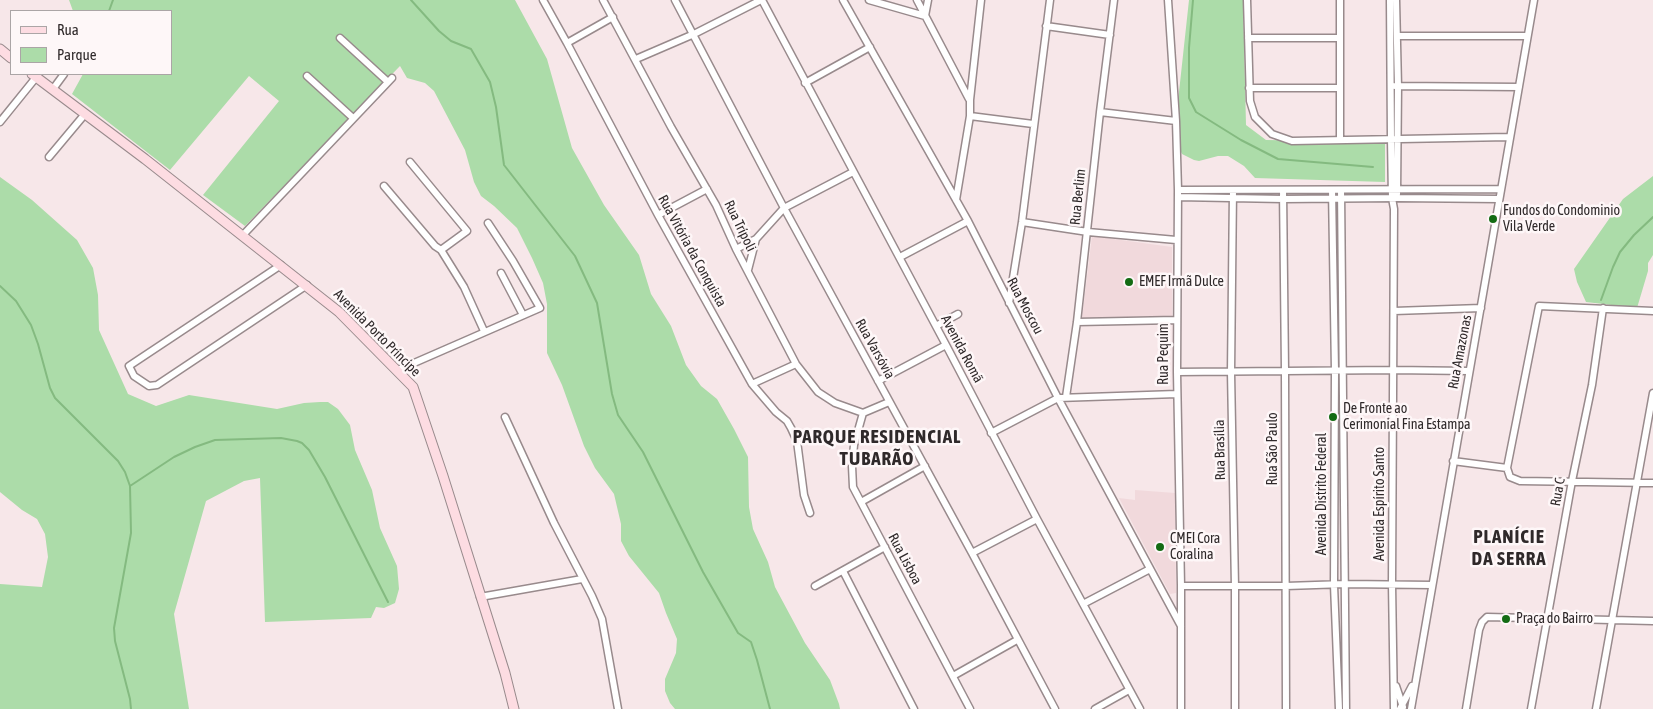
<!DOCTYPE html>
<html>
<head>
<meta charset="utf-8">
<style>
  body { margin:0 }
  #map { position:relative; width:1653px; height:709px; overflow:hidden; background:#f7e7e9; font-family:"Asap Condensed",sans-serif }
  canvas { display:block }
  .legend { position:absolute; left:10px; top:10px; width:162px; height:65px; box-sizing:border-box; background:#fef7f8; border:1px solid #aba5a6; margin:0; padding:6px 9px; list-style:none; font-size:15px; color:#2f292a }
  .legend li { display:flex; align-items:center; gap:10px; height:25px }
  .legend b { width:25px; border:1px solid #aba5a6 }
</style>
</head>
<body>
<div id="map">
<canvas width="1653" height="709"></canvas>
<ul class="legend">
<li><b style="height:6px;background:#fddce2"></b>Rua</li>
<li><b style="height:14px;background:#acdca9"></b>Parque</li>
</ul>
</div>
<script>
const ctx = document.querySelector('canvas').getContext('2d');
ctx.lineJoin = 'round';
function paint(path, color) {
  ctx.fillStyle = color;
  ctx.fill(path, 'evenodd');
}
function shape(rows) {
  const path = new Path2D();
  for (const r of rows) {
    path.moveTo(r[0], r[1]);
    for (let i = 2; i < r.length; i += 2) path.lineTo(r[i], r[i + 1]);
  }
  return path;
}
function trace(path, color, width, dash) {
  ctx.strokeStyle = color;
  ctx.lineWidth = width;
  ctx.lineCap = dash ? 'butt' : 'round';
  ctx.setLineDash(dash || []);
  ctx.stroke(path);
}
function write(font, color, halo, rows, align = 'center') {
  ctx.font = font + ' "Asap Condensed",sans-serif';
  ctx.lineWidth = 5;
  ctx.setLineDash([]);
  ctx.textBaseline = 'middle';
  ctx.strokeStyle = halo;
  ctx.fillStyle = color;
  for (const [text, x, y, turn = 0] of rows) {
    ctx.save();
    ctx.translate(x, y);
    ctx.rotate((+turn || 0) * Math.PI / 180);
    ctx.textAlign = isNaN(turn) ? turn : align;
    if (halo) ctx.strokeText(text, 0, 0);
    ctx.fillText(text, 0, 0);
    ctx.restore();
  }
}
const built = shape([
  [1092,236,1172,247,1172,316,1082,318],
  [1135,490,1175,493,1176,593,1170,594,1119,498,1135,500]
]);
const green = shape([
  [69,0,515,0,547,59,572,148,604,205,639,255,651,294,671,326,686,365,701,386,717,399,734,429,748,457,749,507,753,529,768,562,775,587,805,643,830,680,839,704,840,709,675,709,670,703,665,691,665,679,676,653,677,639,666,613,659,593,629,556,621,541,621,524,614,494,595,468,584,446,562,385,547,353,547,304,543,283,532,258,517,228,494,206,481,196,474,182,465,150,434,91,425,83,407,78,400,66,245,226,203,195,279,101,249,76,170,170,72,94,83,74,171,74,171,11,73,11],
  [1189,0,1243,0,1246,125,1266,140,1385,142,1385,182,1255,178,1244,166,1228,156,1218,156,1199,161,1194,160,1182,154,1174,138],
  [1653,176,1653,255,1648,263,1648,271,1637,308,1586,302,1577,282,1574,269,1623,199],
  [0,177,32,200,77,240,93,268,98,295,99,330,128,394,156,406,189,395,277,409,304,403,320,402,328,402,338,409,350,425,355,450,372,490,380,528,397,566,399,589,395,603,384,608,376,607,371,618,265,622,260,478,244,481,206,501,174,614,189,709,0,709,0,584,42,587,48,557,45,534,37,519,22,510,0,492]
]);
const stream = shape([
  [411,0,439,31,451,41,471,49,490,82,496,107,504,165,575,256,597,303,612,394,618,415,643,452,703,572,738,633,751,642,757,660,770,709],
  [1193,0,1189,48,1189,98,1196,112,1241,140,1278,159,1373,167],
  [109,11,113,0],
  [0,286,16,301,31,325,38,344,50,388,55,398,118,461,125,472,130,486,131,533,114,628,115,641,130,699,131,709],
  [1601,300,1613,267,1620,252,1634,235,1653,217],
  [130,486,174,457,195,447,215,440,281,438,297,441,302,443,309,450,325,477,388,602]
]);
const street = shape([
  [543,0,567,43,658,215,752,384,776,412,787,421,791,428,797,441,804,495,810,513],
  [603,0,671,127,716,205,736,249,796,364,818,392,835,403,863,413,889,402],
  [675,0,784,208,972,553,1055,709],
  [762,0,946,345,1037,519,1140,709],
  [843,0,968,221,1058,398,1181,626],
  [869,0,925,16,928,0],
  [917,0,969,99],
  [1168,0,1176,121,1178,190,1177,372,1181,586,1181,709],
  [1247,0,1250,101,1255,117,1272,134,1292,141,1509,137],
  [1390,0,1391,139,1392,198,1394,209,1392,584,1394,709],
  [1396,0,1398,86,1397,194],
  [1046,26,1110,35],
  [1397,36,1527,36],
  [340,38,388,82],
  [1248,38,1339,38],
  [567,43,613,17],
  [636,59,694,34,761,0],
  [307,76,353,118],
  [805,83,870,47],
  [1395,86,1519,87],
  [1249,88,1340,88],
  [53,89,64,74],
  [1100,112,1176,121],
  [970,116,1033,124],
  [0,122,38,75],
  [1340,139,1340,0],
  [49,157,85,114],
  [410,162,467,231,441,250],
  [384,186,435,246,441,250,464,287,484,331],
  [1178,190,1501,189],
  [1233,190,1231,372,1235,587,1235,709],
  [1283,190,1285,371,1286,709],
  [1332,190,1335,371,1334,585,1339,709],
  [1341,190,1346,709],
  [1178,197,1283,199,1397,198,1499,199],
  [956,200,970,116,970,100,981,0],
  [658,215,707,189],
  [1022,222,1088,232,1176,240],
  [243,235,392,78],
  [736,249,756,239,784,208,853,172],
  [900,257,968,221],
  [281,265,129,366,134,376,149,386,157,385,307,285],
  [748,270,756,239],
  [501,273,523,315],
  [1009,303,1022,222,1050,0],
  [1394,311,1481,308],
  [1653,311,1539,306,1507,468,1510,477,1520,481,1653,483],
  [1077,322,1176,320],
  [936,326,958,314],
  [398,370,540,308,513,261,488,223],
  [1177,372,1393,370,1469,371],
  [878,381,946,345],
  [752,384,796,364],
  [1066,397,1077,322,1100,112,1114,0],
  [863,413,854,445,852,466,853,487,970,709],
  [505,417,554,523,592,596,602,619,618,709],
  [991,433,1058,398,1177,394],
  [1453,461,1507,468],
  [861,502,925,466],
  [972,553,1037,519],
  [843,571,914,709],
  [815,586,885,547],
  [1181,586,1286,586,1345,584,1432,585],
  [480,597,582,579],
  [1083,604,1150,569],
  [953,676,1017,640],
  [1396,686,1403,707],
  [1095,709,1129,690],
  [1400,709,1412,686],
  [1411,709,1534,0],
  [1466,709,1479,630,1482,622,1487,617,1653,621],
  [1531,709,1572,481,1592,385,1603,308],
  [1596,709,1653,393]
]);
const secondary = shape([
  [0,49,11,58],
  [32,74,145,159,339,312,413,387,443,476,505,673,514,709]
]);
const markers = [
  [1493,219,5,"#136b13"],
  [1129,282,5,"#136b13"],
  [1333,417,5,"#136b13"],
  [1160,547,5,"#136b13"],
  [1506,619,5,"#136b13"]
];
const streetNames = [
  ["Rua Berlim",1078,197,-84],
  ["Rua Trípoli",740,226,64],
  ["Rua Vitória da Conquista",692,251,61],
  ["Rua Moscou",1025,306,62],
  ["Avenida Porto Príncipe",377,333,45],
  ["Rua Varsóvia",875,349,61],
  ["Avenida Romã",962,349,62],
  ["Rua Amazonas",1460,352,-79],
  ["Rua Pequim",1164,354,-90],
  ["Rua São Paulo",1273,449,-90],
  ["Rua Brasília",1220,450,-91],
  ["Rua C",1558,492,-80],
  ["Avenida Distrito Federal",1322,494,-90],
  ["Avenida Espírito Santo",1380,504,-90],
  ["Rua Lisboa",905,559,62]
];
const poiNames = [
  ["Fundos do Condominio",1503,211],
  ["Vila Verde",1503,227],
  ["EMEF Irmã Dulce",1139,282],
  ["De Fronte ao",1343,409],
  ["Cerimonial Fina Estampa",1343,425],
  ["CMEI Cora",1170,539],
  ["Coralina",1170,555],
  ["Praça do Bairro",1516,619]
];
const districtNames = [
  ["PARQUE RESIDENCIAL",877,437],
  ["TUBARÃO",877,459],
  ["PLANÍCIE",1509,537],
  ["DA SERRA",1509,559]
];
paint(built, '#f1d9dc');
paint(green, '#acdca9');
trace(stream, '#84ba80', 2);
trace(street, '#988a8c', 9);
trace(secondary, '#988a8c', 11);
trace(street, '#fff', 6);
trace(secondary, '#fddce2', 9);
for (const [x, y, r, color] of markers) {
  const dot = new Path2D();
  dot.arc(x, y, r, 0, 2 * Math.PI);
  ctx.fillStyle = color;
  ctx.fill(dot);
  trace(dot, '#fef7f8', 2);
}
write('14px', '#2f292a', '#fef7f8', streetNames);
write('14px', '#2f292a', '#fef7f8', poiNames, 'left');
ctx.letterSpacing = '1px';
write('bold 19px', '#2f292a', '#fef7f8', districtNames);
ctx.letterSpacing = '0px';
</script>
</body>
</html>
